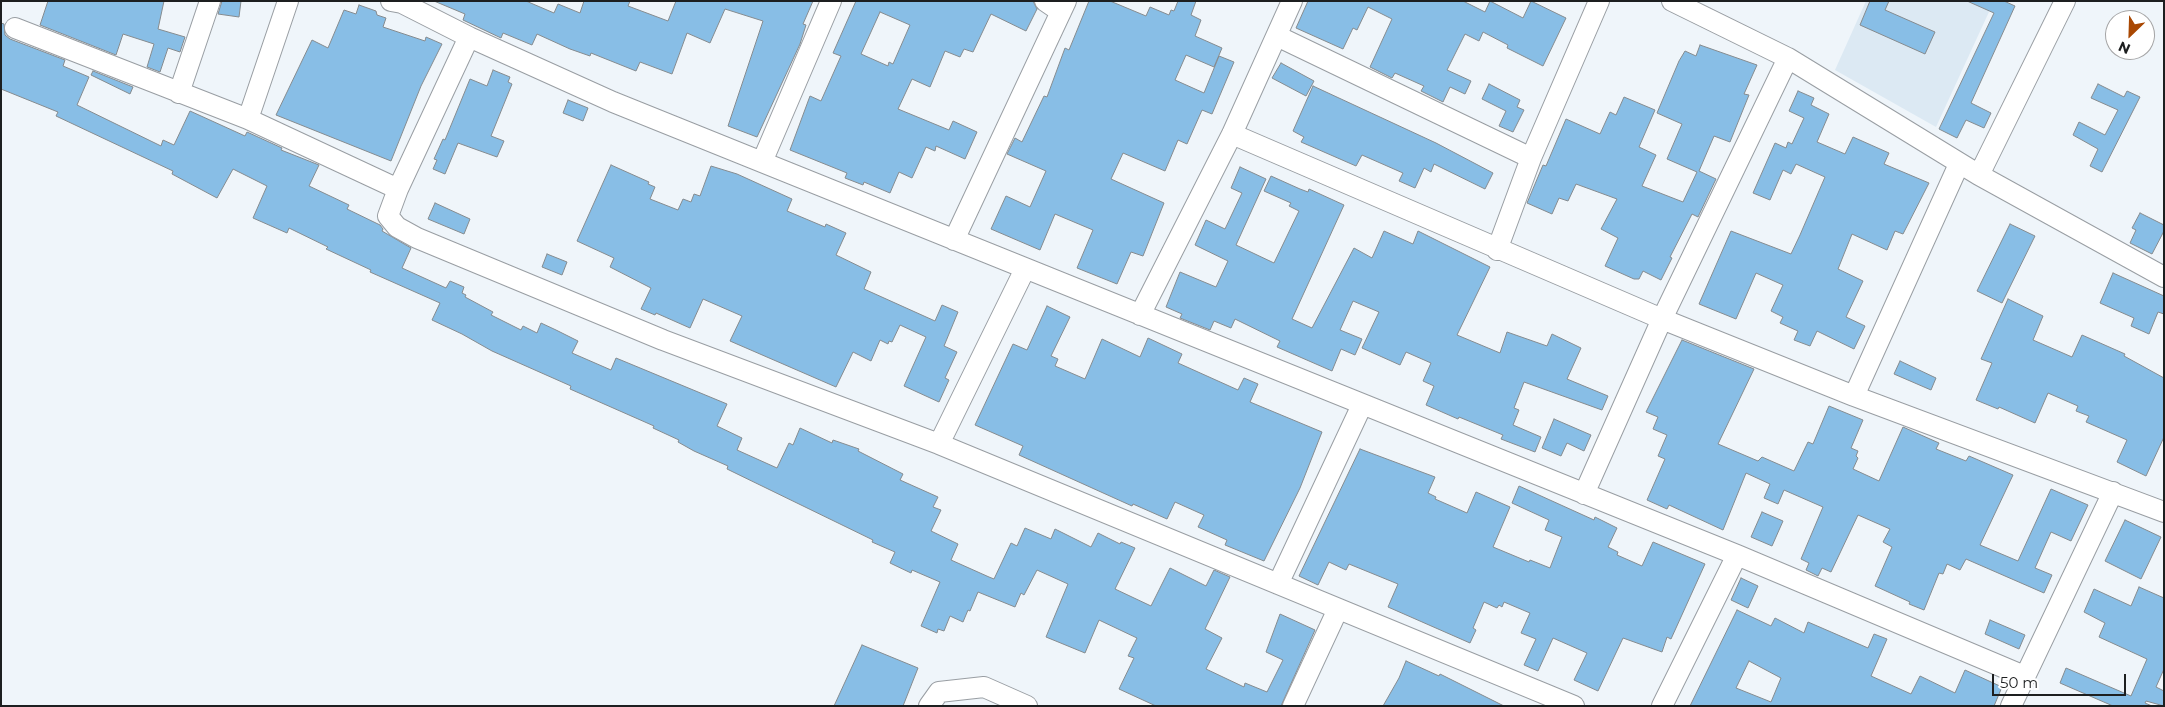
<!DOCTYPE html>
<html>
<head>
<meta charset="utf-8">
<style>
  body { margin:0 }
  #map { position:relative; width:2165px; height:707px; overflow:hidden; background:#eff5fa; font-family:Montserrat,sans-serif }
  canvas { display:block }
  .frame { position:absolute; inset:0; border:2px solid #1d1f20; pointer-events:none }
  .north { position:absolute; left:2105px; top:10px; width:50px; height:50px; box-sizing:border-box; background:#fff; border:1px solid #a5a5a6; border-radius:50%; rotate:204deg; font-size:14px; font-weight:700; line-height:20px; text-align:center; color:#1d1f20 }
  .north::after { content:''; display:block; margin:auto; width:18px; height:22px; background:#a94803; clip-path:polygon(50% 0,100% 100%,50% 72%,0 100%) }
  .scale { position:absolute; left:1992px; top:674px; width:134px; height:22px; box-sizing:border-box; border:2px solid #1d1f20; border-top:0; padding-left:6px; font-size:15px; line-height:18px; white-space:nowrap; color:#1d1f20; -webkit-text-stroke:4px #fff; paint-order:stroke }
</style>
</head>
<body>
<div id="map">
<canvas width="2165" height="707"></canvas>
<div class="frame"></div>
<div class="north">N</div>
<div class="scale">50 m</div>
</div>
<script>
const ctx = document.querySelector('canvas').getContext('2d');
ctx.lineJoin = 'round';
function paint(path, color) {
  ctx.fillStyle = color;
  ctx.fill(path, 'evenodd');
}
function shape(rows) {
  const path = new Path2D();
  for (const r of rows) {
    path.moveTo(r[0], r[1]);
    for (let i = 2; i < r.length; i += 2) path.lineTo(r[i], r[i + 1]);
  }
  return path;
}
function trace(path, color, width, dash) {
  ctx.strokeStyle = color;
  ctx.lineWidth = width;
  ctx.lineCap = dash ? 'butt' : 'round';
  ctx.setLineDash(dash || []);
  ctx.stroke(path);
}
const built = shape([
  [1866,1,1994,1,1936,127,1835,70]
]);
const building = shape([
  [48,1,164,1,158,29,185,37,180,52,168,48,160,72,147,67,154,44,123,34,116,55,40,25,48,1],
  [222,1,241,1,239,17,218,14,222,1],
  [434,1,526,1,554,13,558,4,580,13,584,1,630,1,628,6,668,21,676,1,813,1,803,24,806,25,800,44,757,137,728,126,763,21,725,9,710,43,687,33,672,74,640,62,636,71,591,53,590,56,570,49,537,34,532,45,503,33,501,38,463,20,465,14,434,1],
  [856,1,1033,1,1037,9,1026,31,991,14,973,52,964,49,960,57,945,51,930,87,912,79,898,109,949,130,953,121,977,132,965,159,936,146,935,151,926,147,912,178,899,172,890,193,864,182,863,185,845,178,847,173,790,150,810,96,821,101,841,56,833,53,856,1],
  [880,12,910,25,893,64,889,62,888,66,861,54,880,12],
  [1089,1,1110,1,1146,16,1150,7,1169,15,1171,10,1174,11,1178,1,1196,1,1191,15,1201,20,1195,36,1222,48,1214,67,1186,55,1175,80,1204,93,1219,56,1234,62,1212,114,1202,110,1187,144,1178,140,1165,171,1123,153,1111,179,1164,203,1143,256,1131,252,1117,284,1077,268,1093,230,1055,214,1040,250,991,229,1006,196,1030,207,1046,171,1007,154,1015,138,1022,142,1044,96,1047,97,1065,48,1069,50,1089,1],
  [1308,1,1463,1,1485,12,1490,1,1523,18,1531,1,1566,18,1543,66,1507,48,1508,45,1483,32,1479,41,1465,34,1447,70,1471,81,1465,94,1450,87,1443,102,1421,91,1424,86,1395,73,1392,78,1370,67,1392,19,1368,7,1357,30,1353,28,1343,49,1296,28,1308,1],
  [1870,1,1889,1,1885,10,1935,32,1925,54,1860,25,1870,1],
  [1967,1,2004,1,2015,6,1971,103,1991,113,1984,128,1966,120,1957,138,1939,129,1994,13,1967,1],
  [359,5,376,11,377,15,386,18,383,27,425,41,426,37,442,44,421,86,391,161,276,115,312,40,328,48,344,10,356,14,359,5],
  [1,23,4,24,5,35,10,39,65,60,63,66,89,77,77,105,161,146,163,140,174,145,190,111,245,136,247,132,282,148,281,150,319,165,309,186,349,205,347,209,380,225,383,229,382,231,411,248,402,268,446,288,450,281,464,287,462,293,466,295,465,297,493,312,491,315,521,330,523,326,537,333,541,323,556,330,578,341,572,353,611,370,616,358,727,404,717,426,742,438,737,450,777,468,789,443,793,445,800,428,832,443,833,440,859,449,858,451,903,474,900,480,938,497,933,507,941,510,931,531,958,544,951,560,989,577,994,579,1011,543,1017,546,1025,528,1051,539,1055,529,1091,547,1098,533,1120,544,1121,542,1135,548,1115,589,1151,606,1170,568,1206,586,1214,570,1230,577,1205,629,1222,638,1206,669,1244,687,1245,683,1267,692,1283,660,1266,652,1280,614,1315,630,1281,706,1156,706,1119,689,1134,658,1128,656,1137,638,1099,620,1085,653,1046,637,1068,584,1037,570,1024,595,1021,593,1015,607,978,592,970,611,968,610,963,622,950,616,944,631,938,629,937,633,921,626,940,582,912,570,911,573,890,563,895,552,872,542,873,540,727,469,728,466,694,451,678,442,679,440,653,428,654,426,570,389,571,386,492,351,462,334,432,320,440,303,370,272,371,270,326,249,328,247,289,228,287,233,253,218,267,186,233,169,217,198,172,174,173,171,56,116,58,112,1,89,1,23],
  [1700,45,1757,65,1744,94,1749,95,1730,142,1714,136,1699,171,1716,179,1698,217,1692,214,1670,257,1672,258,1661,280,1643,271,1639,279,1634,279,1605,266,1618,238,1601,229,1617,199,1576,184,1568,201,1559,198,1552,214,1527,203,1543,165,1546,166,1566,119,1600,134,1610,112,1616,115,1624,97,1655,110,1639,147,1656,155,1642,186,1683,202,1697,172,1667,159,1682,124,1657,113,1679,61,1685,51,1696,56,1700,45],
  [1281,63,1314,81,1306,96,1272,78,1281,63],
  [493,70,510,77,508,82,512,84,491,136,504,141,497,157,458,143,445,174,433,169,437,160,434,159,443,139,445,140,470,79,487,86,493,70],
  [93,71,133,87,130,94,91,75,93,71],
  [1489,84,1520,100,1517,107,1524,110,1513,132,1499,126,1506,111,1482,99,1489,84],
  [2098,84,2124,97,2127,91,2140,97,2102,172,2090,166,2098,149,2073,135,2079,122,2105,135,2118,110,2091,98,2098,84],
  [1313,86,1436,143,1493,173,1485,189,1434,164,1431,172,1424,168,1415,188,1399,181,1403,173,1362,155,1356,166,1301,142,1304,137,1293,131,1313,86],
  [1798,91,1814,98,1811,105,1829,114,1817,142,1845,154,1853,137,1889,153,1884,164,1929,183,1903,234,1895,231,1887,250,1852,234,1838,269,1863,281,1846,317,1865,326,1854,349,1817,331,1810,346,1794,340,1798,331,1780,323,1783,317,1771,311,1783,285,1756,273,1736,319,1699,304,1731,231,1791,254,1800,235,1825,177,1796,164,1791,174,1783,170,1770,200,1753,193,1775,143,1786,148,1788,142,1792,144,1804,118,1789,111,1798,91],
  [568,100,588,108,583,121,563,113,568,100],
  [611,165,649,182,648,184,655,187,650,199,678,210,683,199,691,202,694,194,700,196,711,166,737,174,792,199,787,211,825,227,826,224,846,233,836,255,871,272,864,289,935,321,942,305,958,312,944,346,957,352,945,378,949,380,939,402,904,386,926,337,900,325,892,342,889,341,888,344,880,340,871,361,853,352,836,387,730,341,742,316,703,299,690,328,656,313,655,315,641,309,651,288,610,267,614,258,577,241,611,165],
  [1240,167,1266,179,1236,245,1274,263,1299,211,1289,206,1291,203,1264,191,1271,176,1300,189,1308,192,1309,189,1344,205,1292,319,1312,328,1354,248,1372,258,1384,231,1413,244,1418,231,1490,267,1457,335,1500,353,1507,332,1547,346,1552,334,1581,348,1567,379,1608,396,1602,410,1524,382,1514,408,1519,410,1513,425,1541,437,1535,452,1501,439,1503,435,1459,417,1458,419,1426,405,1434,386,1423,381,1431,363,1406,352,1400,365,1362,348,1379,312,1353,301,1340,330,1362,339,1355,355,1341,349,1332,371,1277,347,1280,341,1235,319,1231,328,1214,321,1210,330,1180,318,1182,314,1166,307,1180,272,1216,287,1228,261,1195,245,1206,220,1225,229,1242,193,1231,188,1240,167],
  [435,203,470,219,464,234,428,219,435,203],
  [2140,213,2164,225,2164,231,2152,254,2130,243,2136,230,2132,228,2140,213],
  [2010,224,2035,236,2002,303,1977,291,2010,224],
  [547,254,567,262,562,275,542,267,547,254],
  [2113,273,2164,296,2164,314,2158,312,2149,334,2131,326,2134,318,2100,303,2113,273],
  [2008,299,2043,316,2033,340,2072,357,2082,335,2125,354,2124,356,2164,378,2164,437,2146,476,2117,462,2127,440,2086,422,2089,416,2076,411,2078,406,2048,393,2035,423,1999,407,1998,409,1976,400,1992,363,1981,359,2008,299],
  [1047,306,1070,317,1051,356,1058,359,1055,366,1085,379,1102,339,1140,357,1148,338,1182,354,1178,363,1238,390,1244,378,1258,384,1250,402,1322,432,1300,488,1264,561,1225,545,1227,540,1198,527,1204,515,1175,502,1167,519,1133,504,1132,506,1019,455,1023,446,975,425,1013,344,1027,350,1047,306],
  [1682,340,1754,369,1718,444,1758,461,1762,457,1794,471,1808,442,1813,444,1829,406,1863,420,1851,448,1858,451,1856,456,1858,458,1853,469,1879,481,1903,427,1939,443,1936,449,1966,461,1969,456,2013,475,1980,545,2018,561,2051,489,2088,505,2071,541,2051,532,2035,568,2052,575,2044,593,1966,559,1960,570,1947,564,1943,574,1939,573,1924,610,1909,604,1910,602,1875,586,1892,547,1883,542,1890,529,1858,515,1831,572,1822,568,1818,576,1806,570,1809,563,1801,559,1823,507,1784,490,1778,504,1764,498,1770,484,1746,473,1723,530,1669,505,1667,509,1647,500,1665,459,1658,456,1667,435,1653,429,1658,417,1646,412,1682,340],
  [1900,361,1936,378,1931,390,1894,374,1900,361],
  [1554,419,1591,435,1584,451,1567,443,1561,456,1542,448,1554,419],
  [1360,449,1435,477,1428,493,1436,497,1435,499,1467,513,1476,492,1510,507,1493,547,1529,562,1530,560,1550,568,1562,537,1545,530,1549,520,1512,503,1519,486,1594,520,1595,517,1617,528,1608,547,1618,552,1617,555,1642,566,1653,542,1705,564,1671,639,1667,637,1662,652,1623,638,1598,691,1574,680,1587,653,1553,638,1538,671,1524,665,1536,639,1521,633,1530,613,1504,602,1502,607,1499,605,1497,608,1484,602,1473,628,1476,630,1470,643,1388,607,1398,584,1349,564,1346,570,1329,562,1318,585,1299,576,1360,449],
  [1762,512,1783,521,1772,546,1751,537,1762,512],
  [2125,520,2161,537,2141,579,2105,561,2125,520],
  [1741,578,1758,586,1748,608,1731,600,1741,578],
  [2139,587,2164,598,2164,669,2156,687,2164,691,2164,706,2146,701,2145,703,2152,706,2113,706,2060,683,2066,668,2131,696,2147,659,2099,637,2105,623,2084,612,2094,589,2131,606,2139,587],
  [1737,610,1771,626,1775,618,1804,633,1808,622,1868,648,1874,634,1887,639,1871,676,1911,694,1920,676,1955,693,1965,670,2002,687,1994,706,1690,706,1737,610],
  [1749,661,1781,678,1771,702,1736,688,1749,661],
  [1990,620,2025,635,2019,649,1985,634,1990,620],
  [862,645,918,668,903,706,834,706,862,645],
  [1406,661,1439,676,1440,674,1504,706,1383,706,1399,678,1406,661]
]);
const minor = shape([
  [391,1,402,3,469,37],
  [1045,1,1061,12],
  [1672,1,1788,58,1979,175,2164,277],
  [15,28,248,119,398,189],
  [1277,36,1531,158],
  [179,93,210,1],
  [248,119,288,1],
  [1232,134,1662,319,1854,396,2164,512],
  [762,162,831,1],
  [1979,175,2065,1],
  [954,240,1066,1],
  [1497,250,1531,158,1599,1],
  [1140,315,1232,134,1292,1],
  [1854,396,1959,164],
  [939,444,1025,269],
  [1584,494,1662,319,1788,58],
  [1278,584,1362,405],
  [929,706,939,692,984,687,1027,706],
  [1293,706,1338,609],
  [1574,706,939,444,663,340,417,238,397,227,388,216,398,189,469,37,613,102,1737,555,2024,676],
  [1662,706,1737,555],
  [2011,706,2113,492]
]);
paint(built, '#dce9f3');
paint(building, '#88bee6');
trace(building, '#858b8f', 1);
trace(minor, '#999ea3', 22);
trace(minor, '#fff', 20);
</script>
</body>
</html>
